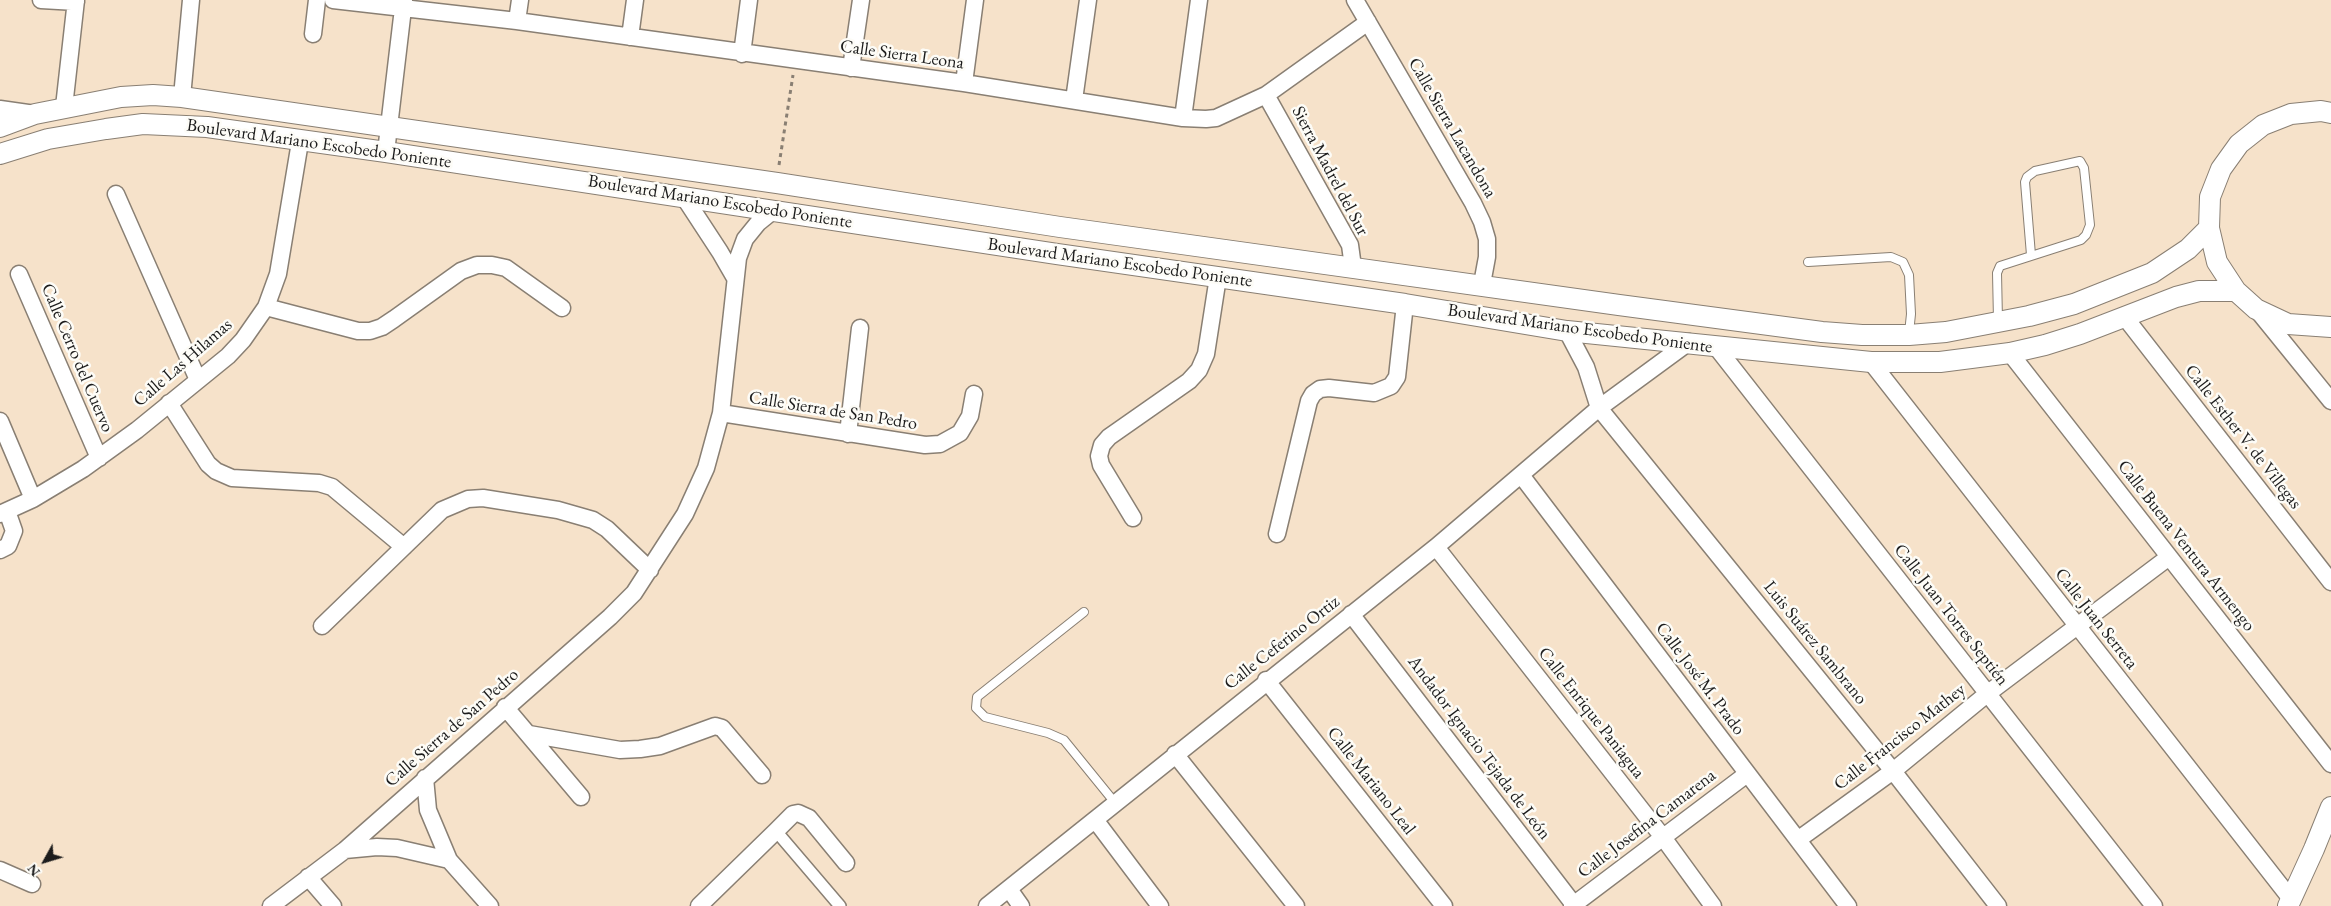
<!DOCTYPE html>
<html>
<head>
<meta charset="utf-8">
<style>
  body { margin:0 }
  #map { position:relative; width:2331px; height:906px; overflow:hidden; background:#f6e2ca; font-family:"EB Garamond",serif }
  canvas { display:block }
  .north { position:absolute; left:20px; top:836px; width:50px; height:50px; -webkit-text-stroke:4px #fdfcf7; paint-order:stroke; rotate:231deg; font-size:14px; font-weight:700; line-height:20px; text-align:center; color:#1c1c1c }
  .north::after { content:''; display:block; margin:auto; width:18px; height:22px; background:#1c1c1c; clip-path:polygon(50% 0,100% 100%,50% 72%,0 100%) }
</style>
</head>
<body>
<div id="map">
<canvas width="2331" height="906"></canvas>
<div class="north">N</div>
</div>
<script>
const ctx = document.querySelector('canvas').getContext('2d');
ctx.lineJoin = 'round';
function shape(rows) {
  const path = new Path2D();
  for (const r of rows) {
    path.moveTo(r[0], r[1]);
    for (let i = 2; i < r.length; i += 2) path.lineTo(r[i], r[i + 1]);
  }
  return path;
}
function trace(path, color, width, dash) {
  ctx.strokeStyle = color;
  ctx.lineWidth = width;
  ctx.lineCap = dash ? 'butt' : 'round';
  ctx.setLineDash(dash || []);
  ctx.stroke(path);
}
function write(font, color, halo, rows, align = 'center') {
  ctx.font = font + ' "EB Garamond",serif';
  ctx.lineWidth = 5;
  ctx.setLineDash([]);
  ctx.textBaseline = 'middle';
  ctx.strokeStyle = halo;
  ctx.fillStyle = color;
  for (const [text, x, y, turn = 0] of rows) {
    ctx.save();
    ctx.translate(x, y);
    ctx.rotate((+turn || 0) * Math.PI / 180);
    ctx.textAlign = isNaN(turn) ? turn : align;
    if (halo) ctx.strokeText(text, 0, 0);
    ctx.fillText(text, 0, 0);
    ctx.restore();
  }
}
const path = shape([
  [779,165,793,75]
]);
const service = shape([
  [1808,262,1891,257,1903,262,1909,275,1911,314,1909,333],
  [1998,320,1997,273,2000,266,2081,240,2086,235,2090,225,2084,168,2080,161,2035,171,2027,177,2025,182,2031,255],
  [1084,612,977,697,976,708,985,717,1048,733,1064,740,1116,804]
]);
const pedestrian = shape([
  [776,831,840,906]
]);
const minor = shape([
  [41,0,76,2],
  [333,0,517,21,964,83,1183,118,1206,119,1216,118,1266,95,1368,22],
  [1355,0,1473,203,1482,222,1487,239,1487,257,1482,284],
  [517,21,520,0],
  [313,34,317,0],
  [630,37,635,0],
  [742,54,749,0],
  [851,68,861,0],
  [964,83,975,0],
  [1266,95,1350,245,1353,267],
  [182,97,191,0],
  [1074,100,1088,0],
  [64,107,76,0],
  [0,109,35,114],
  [1183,118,1199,0],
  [386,152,404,0],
  [116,194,198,380],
  [684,197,720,252,735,278],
  [19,274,99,458],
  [266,307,358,331,370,331,382,327,394,319,461,271,477,265,492,265,506,268,562,308],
  [2258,311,2331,401],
  [2124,316,2331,582],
  [1567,331,1586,367,1599,408,1893,771,1998,906],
  [1717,348,2154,906],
  [2010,353,2331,764],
  [1871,362,2291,899],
  [169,403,208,464,216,471,232,478,319,483,332,487,404,547],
  [721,413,925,445,940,444,960,433,970,416,974,394],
  [0,421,33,499],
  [848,434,860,328],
  [1521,475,1848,906],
  [0,514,33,499,83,469,137,430,228,356,243,340,266,307,278,274,300,142],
  [1133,518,1101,465,1099,456,1102,445,1109,437,1189,381,1199,370,1206,354,1218,277],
  [1277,534,1309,401,1313,394,1320,389,1329,388,1374,393,1391,386,1397,377,1405,304],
  [1436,547,1662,836,1713,906],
  [0,550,8,546,14,531,7,511],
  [1351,614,1575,906],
  [322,626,442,510,468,499,483,498,558,510,593,520,607,529,650,570],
  [1266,680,1444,906],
  [505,707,581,797],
  [529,734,620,750,640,749,660,746,715,726,722,728,762,775],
  [1175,754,1296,906],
  [425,778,428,810,449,860,490,906],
  [1096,821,1160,906],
  [1799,839,1893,771,1987,694,2169,557],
  [345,850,377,847,397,848,449,860],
  [0,870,32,884],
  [308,877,333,906],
  [1009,889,1021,906],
  [271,906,345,850,610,617,634,593,685,514,706,468,721,413,738,258,745,239,758,223,774,210],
  [699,906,776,831,793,814,798,813,809,818,846,863],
  [987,906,1436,547,1599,408,1689,342],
  [1572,906,1747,774]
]);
const tertiary = shape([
  [2331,113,2321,111,2291,114,2263,125,2239,144,2221,169,2210,197,2209,228,2217,262,2236,291,2256,309,2288,324,2331,327],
  [0,127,35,114,121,97,153,95,182,97,777,183,1060,227,1619,305,1822,332,1862,335,1909,335,1946,332,2029,316,2074,304,2152,273,2188,249,2209,228],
  [0,154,48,139,106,129,143,124,207,127,386,152,1057,254,1405,304,1567,331,1871,362,1940,362,2010,353,2045,345,2080,334,2176,297,2199,291,2236,291],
  [2288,906,2314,849,2331,807]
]);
const streetNames = [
  ["Calle Sierra Leona",902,55,8],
  ["Calle Sierra Lacandona",1452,128,60],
  ["Boulevard Mariano Escobedo Poniente",319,144,8],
  ["Sierra Madrel del Sur",1330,171,62],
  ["Boulevard Mariano Escobedo Poniente",720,202,9],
  ["Boulevard Mariano Escobedo Poniente",1120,263,8],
  ["Boulevard Mariano Escobedo Poniente",1580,329,8],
  ["Calle Cerro del Cuervo",77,358,67],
  ["Calle Las Hilamas",183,363,-41],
  ["Calle Sierra de San Pedro",833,411,9],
  ["Calle Esther V. de Villegas",2243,437,52],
  ["Calle Buena Ventura Armengo",2186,546,52],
  ["Calle Juan Torres Septién",1951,615,52],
  ["Calle Juan Serreta",2096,619,52],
  ["Calle Ceferino Ortiz",1282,643,-38],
  ["Luis Suárez Sambrano",1815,643,51],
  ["Calle José M. Prado",1700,679,53],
  ["Calle Enrique Paniagua",1591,713,52],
  ["Calle Sierra de San Pedro",452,728,-41],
  ["Calle Francisco Mathey",1900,737,-38],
  ["Andador Ignacio Tejada de León",1479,748,53],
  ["Calle Mariano Leal",1371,781,52],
  ["Calle Josefina Camarena",1647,824,-37]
];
trace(service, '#897f73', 10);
trace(pedestrian, '#897f73', 14);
trace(minor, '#897f73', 19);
trace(tertiary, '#897f73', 22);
trace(path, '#897f73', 3, [4, 4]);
trace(service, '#fff', 8);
trace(pedestrian, '#fff', 11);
trace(minor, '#fff', 16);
trace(tertiary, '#fff', 20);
write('18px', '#1c1c1c', '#fdfcf7', streetNames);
</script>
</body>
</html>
